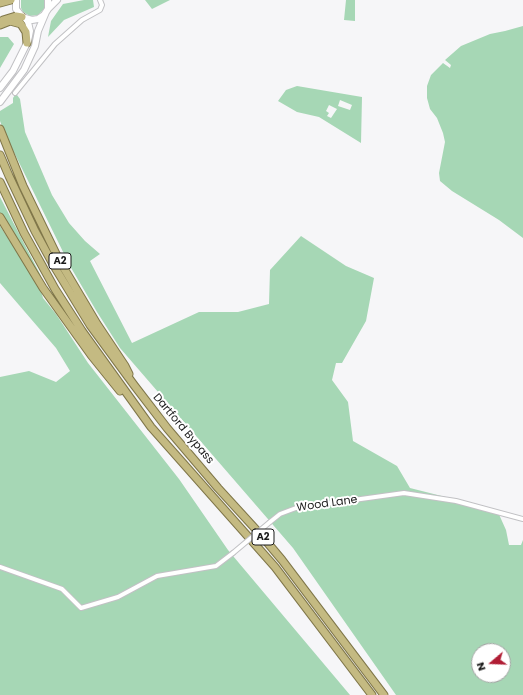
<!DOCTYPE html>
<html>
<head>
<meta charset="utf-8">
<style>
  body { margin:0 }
  #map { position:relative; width:523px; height:695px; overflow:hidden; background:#f6f6f8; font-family:Poppins,sans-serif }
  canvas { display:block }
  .north { position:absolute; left:471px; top:643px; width:40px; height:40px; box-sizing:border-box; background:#fff; border:1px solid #a3a3a3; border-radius:50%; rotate:251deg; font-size:11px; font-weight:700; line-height:16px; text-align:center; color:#1a1a1a }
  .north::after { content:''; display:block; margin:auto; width:14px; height:18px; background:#b01d34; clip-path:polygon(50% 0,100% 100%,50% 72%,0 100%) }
</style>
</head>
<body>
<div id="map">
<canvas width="523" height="695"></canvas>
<div class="north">N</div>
</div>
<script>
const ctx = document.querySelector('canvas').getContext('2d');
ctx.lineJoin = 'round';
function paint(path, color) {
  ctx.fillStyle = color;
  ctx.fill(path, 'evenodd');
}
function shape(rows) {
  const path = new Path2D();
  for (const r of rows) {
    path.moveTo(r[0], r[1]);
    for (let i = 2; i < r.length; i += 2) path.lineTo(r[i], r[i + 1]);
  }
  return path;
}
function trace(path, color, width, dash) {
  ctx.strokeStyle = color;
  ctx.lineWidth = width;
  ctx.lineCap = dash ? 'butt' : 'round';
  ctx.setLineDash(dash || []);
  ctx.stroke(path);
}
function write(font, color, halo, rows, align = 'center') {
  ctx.font = font + ' Poppins,sans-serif';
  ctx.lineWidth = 4;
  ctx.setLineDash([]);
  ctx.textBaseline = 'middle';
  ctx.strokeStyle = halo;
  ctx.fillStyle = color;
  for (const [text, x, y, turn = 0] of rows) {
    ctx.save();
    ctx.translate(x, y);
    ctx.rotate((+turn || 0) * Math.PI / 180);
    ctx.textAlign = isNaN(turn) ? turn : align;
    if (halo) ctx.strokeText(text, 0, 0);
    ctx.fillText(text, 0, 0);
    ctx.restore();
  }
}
const green = shape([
  [21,0,45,0,44,9,38,15,30,16,23,12,21,8],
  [84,0,93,0,94,7,64,20,48,37,51,21,63,4],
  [145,0,170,0,152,9],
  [346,0,355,0,355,21,344,20],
  [523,26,523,238,499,220,452,191,440,181,439,173,445,142,443,133,437,118,430,109,427,98,427,86,431,75,443,63,450,68,451,65,445,60,461,46,490,34,505,31],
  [0,37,8,37,14,44,0,68],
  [297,86,362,97,361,143,319,117,297,112,278,101,286,90],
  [340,100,352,105,350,110,338,106],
  [329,105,337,109,331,118,327,116,329,113,326,111],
  [15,95,17,95,20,99,25,132,52,195,69,223,85,241,100,254,90,261,132,343,199,312,238,312,269,304,270,270,301,236,346,266,374,278,366,321,342,363,336,363,332,380,348,402,353,441,397,466,410,488,497,510,506,530,509,545,521,545,523,540,523,695,396,695,293,548,120,348,97,312,70,266,4,132,0,121,0,111,13,103,13,98],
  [479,651,503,651,503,675,479,675],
  [0,197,41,276,40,276,0,214],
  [0,226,29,270,41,291,43,298,56,314,88,363,179,479,228,550,350,695,0,695,0,377,29,371,56,382,70,371,56,348,0,283]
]);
const minor = shape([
  [15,93,55,44,82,20,100,10,102,5,100,0],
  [270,522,280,514,296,508,404,493,456,501,523,519],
  [0,567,62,589,81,608,118,597,157,576,216,566,233,553]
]);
const secondary = shape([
  [16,0,16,9,20,14,25,18,32,20,38,19,44,15,48,9,48,0],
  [48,9,57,0],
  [0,88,13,71,28,41,30,31,28,22,25,18],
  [0,102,24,70,35,46,38,31,46,12]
]);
const trunk = shape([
  [0,3,11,0],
  [3,20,16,16,22,17],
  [0,25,10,21,21,24,26,32,27,43],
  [0,129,23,186,59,260,97,324,125,366,129,374],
  [0,155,9,176,35,231,54,266,90,325,134,385,167,428,218,488,261,535,282,560,384,695],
  [0,182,24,233,55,289,82,331,151,427,275,567,372,695],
  [0,217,43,288,91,355,120,391]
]);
const minorBridge = shape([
  [233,553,270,522]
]);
const shields = [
  [60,261,22],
  [263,537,22]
];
const shieldNames = [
  ["A2",60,261],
  ["A2",263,537]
];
const streetNames = [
  ["Dartford Bypass",183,429,50],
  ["Wood Lane",327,504,-8]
];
paint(green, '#a6d7b5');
trace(minor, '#c1c1c4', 6);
trace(secondary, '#c1c1c4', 8);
trace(trunk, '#7f7649', 9);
trace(minor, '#fff', 4);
trace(secondary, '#fff', 6);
trace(trunk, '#c4ba82', 7);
trace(minorBridge, '#c1c1c4', 6, []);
trace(minorBridge, '#fff', 4);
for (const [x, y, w] of shields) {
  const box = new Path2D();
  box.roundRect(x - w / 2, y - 8, w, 16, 3);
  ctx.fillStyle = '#fff';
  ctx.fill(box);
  trace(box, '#1a1a1a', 1);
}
write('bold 10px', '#1a1a1a', null, shieldNames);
write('11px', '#1a1a1a', '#fff', streetNames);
</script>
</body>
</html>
